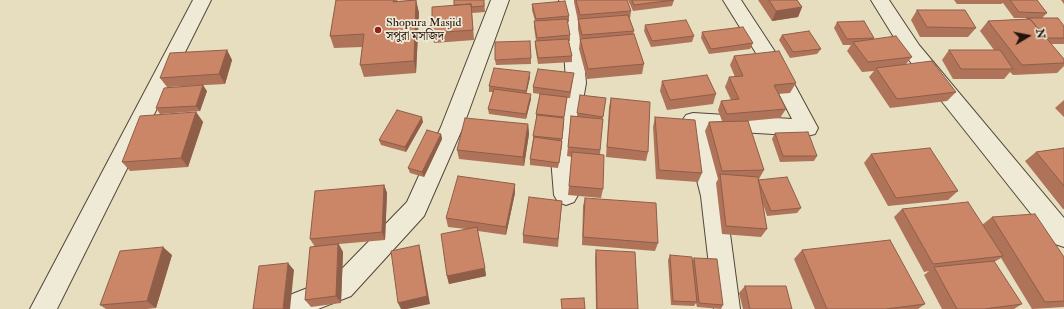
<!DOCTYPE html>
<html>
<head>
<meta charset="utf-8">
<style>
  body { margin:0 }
  #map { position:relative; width:1064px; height:309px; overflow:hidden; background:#e7debf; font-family:"IM FELL Double Pica",serif }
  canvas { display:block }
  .north { position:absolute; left:1008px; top:16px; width:40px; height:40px; -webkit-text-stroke:3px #efead5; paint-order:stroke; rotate:80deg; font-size:11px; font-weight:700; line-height:16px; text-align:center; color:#23130d }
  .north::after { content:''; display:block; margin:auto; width:14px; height:18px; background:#23130d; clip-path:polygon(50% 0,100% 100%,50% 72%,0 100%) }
</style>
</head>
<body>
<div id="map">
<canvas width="1064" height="309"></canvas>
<div class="north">N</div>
</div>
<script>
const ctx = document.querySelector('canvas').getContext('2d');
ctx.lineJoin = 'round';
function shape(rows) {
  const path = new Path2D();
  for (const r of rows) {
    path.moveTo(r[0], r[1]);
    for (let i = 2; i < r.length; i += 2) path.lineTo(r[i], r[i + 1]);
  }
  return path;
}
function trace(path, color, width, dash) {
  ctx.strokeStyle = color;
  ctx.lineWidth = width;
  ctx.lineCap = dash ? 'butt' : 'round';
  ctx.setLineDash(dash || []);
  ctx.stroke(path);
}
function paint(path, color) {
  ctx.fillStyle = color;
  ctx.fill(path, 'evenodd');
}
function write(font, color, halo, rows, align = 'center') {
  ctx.font = font + ' "IM FELL Double Pica","Noto Serif Bengali",serif';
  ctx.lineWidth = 3.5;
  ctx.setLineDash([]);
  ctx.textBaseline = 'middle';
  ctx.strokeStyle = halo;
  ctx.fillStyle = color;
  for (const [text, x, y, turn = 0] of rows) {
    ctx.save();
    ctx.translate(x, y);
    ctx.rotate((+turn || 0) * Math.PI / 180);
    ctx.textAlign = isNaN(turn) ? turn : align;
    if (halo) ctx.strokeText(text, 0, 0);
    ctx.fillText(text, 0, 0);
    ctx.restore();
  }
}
const minor = shape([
  [193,0,211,0,57,309,30,309,193,0],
  [491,0,509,0,463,127,424,216,351,296,318,309,273,309,277,300,333,278,407,202,441,127,491,0],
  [559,0,577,0,580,13,586,83,573,158,578,195,574,202,566,205,558,202,554,195,551,158,566,83,562,13,559,0],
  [723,0,741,0,785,67,818,128,815,134,807,136,706,130,725,196,740,309,714,309,701,196,682,121,686,115,693,113,792,119,769,74,723,0],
  [871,0,889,0,919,45,1064,218,1064,247,1055,244,905,55,871,0]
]);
const wall = shape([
  [336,0,398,0,397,1,416,0,419,13,416,73,364,77,360,65,362,47,334,48,330,36],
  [484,0,485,12,472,13,474,40,434,43,432,33,454,5],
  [574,0,627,0,631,11,630,19,634,31,633,35,644,64,642,74,587,79,579,49,580,40,578,29,578,21,574,2],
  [628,0,674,0,672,6,633,11],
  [758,0,797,0,802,7,798,17,772,21],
  [954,0,1037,0,1047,13,1042,18,1064,26,1064,44,1051,44,1064,59,1064,66,1057,73,1013,75,1010,72,1004,79,953,79,942,60,949,50,994,50,980,31,988,21,1026,19,1027,18,1014,18,1003,3,1001,4,957,4],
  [1061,0,1064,0,1064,4],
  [532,4,569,16,569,22,567,22,570,35,570,41,569,41,572,56,572,62,538,64,535,46,535,41,536,41,534,27,534,21,535,21,532,10],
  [917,10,976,28,968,37,920,37,911,20],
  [837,22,874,38,874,39,912,57,906,64,956,92,947,101,890,108,869,77,874,71,862,72,847,51,851,45,843,45,834,28],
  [645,25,694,36,692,42,651,47,644,31],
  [702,32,753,43,750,49,709,54,701,38],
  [782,35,821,49,817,54,790,58,779,40],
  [227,50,232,60,225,84,167,87,160,78],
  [734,56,796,83,790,93,778,94,786,109,780,118,748,121,764,170,759,179,758,179,758,180,801,208,797,213,767,216,763,204,767,229,761,237,722,234,716,183,718,179,705,131,709,122,722,121,718,110,721,101,731,100,725,87,729,77,735,77,730,65],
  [531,58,531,64,496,65,495,60],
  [530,77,526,93,531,99,526,119,489,114,488,109,493,92,489,92,489,86],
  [573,79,570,98,567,98,564,118,564,124,562,141,562,146,558,168,530,165,530,159,536,119,536,114,540,94,533,93,533,87],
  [662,81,716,94,713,104,667,110,660,91],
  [207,91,200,111,160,114,156,108],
  [580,95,606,98,602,123,600,155,603,189,601,198,568,195,572,157,567,156,571,116,577,116],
  [611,98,648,152,646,161,606,157,609,107],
  [1064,100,1064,117,1055,108],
  [196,112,203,122,188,167,130,171,122,162],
  [655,117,702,173,698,182,656,179,653,127],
  [423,122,406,152,381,145,379,140],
  [528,124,529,134,524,166,459,159,457,150],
  [775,133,817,156,814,161,780,162,772,139],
  [441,134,442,139,424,177,410,173,408,168],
  [1064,148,1064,209,1063,209,1025,161,1036,152],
  [871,154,958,191,948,200,888,206,864,163],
  [384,185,387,193,385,240,339,244,343,252,341,303,311,307,305,300,315,247,310,239],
  [515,193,506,235,478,231,486,276,449,284,447,276,466,229,448,227,446,218],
  [585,198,658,243,655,251,582,245,583,206],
  [562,201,558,247,523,243,523,235],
  [902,209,982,225,992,217,1064,257,1064,307,1032,309,1001,258,994,262,1022,304,1014,309,942,309,924,275,929,271,924,272,894,217],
  [596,250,638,309,596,309,595,257],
  [802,250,925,304,918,309,815,309,794,259],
  [172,255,156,308,147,309,106,309,100,305],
  [670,255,692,262,694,258,723,305,721,309,697,307,696,303,694,306,671,305,668,260],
  [745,286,792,309,743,309,739,293]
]);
const shadedWall = shape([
  [416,0,419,13,416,73,414,61],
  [802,7,798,17,772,21,776,11],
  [227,50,232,60,225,84,219,74],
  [530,72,530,77,526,96,526,91],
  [203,85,207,91,200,111,196,106],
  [531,94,531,99,526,119,526,114],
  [196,112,203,122,188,167,181,158],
  [422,117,423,122,406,152,405,147],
  [528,124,529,134,524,166,523,157],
  [441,134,442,139,424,177,422,172],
  [515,184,515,193,506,235,506,227],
  [384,185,387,193,385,240,382,232],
  [338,244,343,252,341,303,336,296],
  [419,245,421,253,430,304,407,309,401,309,398,303],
  [163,247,172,255,156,308,147,301],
  [288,263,294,270,290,309,283,309],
  [485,268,486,276,449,284,447,276]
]);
const building = shape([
  [336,0,394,0,393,2,416,0,414,61,360,65,364,34,330,36,336,0],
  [454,0,484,0,484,6,471,7,471,4,454,5,454,0],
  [576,0,627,0,631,11,580,15,576,0],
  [632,0,674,0,634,5,632,0],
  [769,0,797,0,802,7,776,11,769,0],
  [1010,0,1037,0,1047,13,1019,12,1010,0],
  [565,1,569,16,536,19,532,4,565,1],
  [471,4,473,30,432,33,432,7,471,4],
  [917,10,965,10,976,28,927,27,917,10],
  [628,15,634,31,582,35,578,19,628,15],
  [1027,18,1058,18,1064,26,1064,38,1046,38,1030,19,1028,19,1027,18],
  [567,19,570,35,537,38,534,21,567,19],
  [1030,19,1064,59,1064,63,1022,65,988,21,1030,19],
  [686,20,694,36,652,41,645,25,686,20],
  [864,21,874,38,847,39,837,22,864,21],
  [743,27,753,43,711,49,702,32,743,27],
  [809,31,821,49,793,52,782,35,809,31],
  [634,34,644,64,588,69,580,39,634,34],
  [896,36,912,57,868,62,853,42,896,36],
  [568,39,572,56,538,58,535,41,568,39],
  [530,41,531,58,495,60,495,42,530,41],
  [227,50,219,74,160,78,170,53,227,50],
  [949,50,1000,50,1013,69,961,69,949,50],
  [779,51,796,83,774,85,786,109,727,114,721,101,739,99,729,77,743,76,734,56,779,51],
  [932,61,956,92,897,99,876,68,932,61],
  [494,68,530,72,526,91,489,86,494,68],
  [538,69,574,73,570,92,533,87,538,69],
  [707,75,716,94,670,100,662,81,707,75],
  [203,85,196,106,156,108,164,88,203,85],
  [494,89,531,94,526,114,488,109,494,89],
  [540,94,567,97,564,117,536,114,540,94],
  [580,95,606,98,603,117,577,113,580,95],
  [611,98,650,102,648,152,607,147,611,98],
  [397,110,422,117,405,147,379,140,397,110],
  [196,112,181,158,122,162,140,116,196,112],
  [537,115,564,118,562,139,533,136,537,115],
  [571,116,603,119,600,150,568,147,571,116],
  [655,117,695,120,702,173,659,170,655,117],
  [465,118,528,124,523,157,457,150,465,118],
  [748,121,764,170,722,171,709,122,748,121],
  [427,130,441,134,422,172,408,168,427,130],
  [808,132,817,156,783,156,775,133,808,132],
  [534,137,562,141,559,163,530,159,534,137],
  [930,148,958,191,896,198,871,154,930,148],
  [1064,148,1064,186,1036,152,1064,148],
  [572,152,604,155,603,189,569,186,572,152],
  [720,174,758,177,767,229,726,226,720,174],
  [458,176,515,184,506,227,446,218,458,176],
  [787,177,801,208,771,211,758,180,787,177],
  [384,185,382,232,310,239,315,191,384,185],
  [529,197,562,201,558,239,523,235,529,197],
  [585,198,656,203,658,243,583,237,585,198],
  [968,202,1003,256,933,264,902,209,968,202],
  [1035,214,1064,257,1064,301,1045,302,992,217,1035,214],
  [477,227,485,268,447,276,441,234,477,227],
  [890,240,925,304,886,309,827,309,802,250,890,240],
  [338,244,336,296,305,300,310,247,338,244],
  [419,245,427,296,398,303,391,251,419,245],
  [163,247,147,301,100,305,120,251,163,247],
  [596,250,635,252,638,309,597,309,596,250],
  [670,255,692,257,697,302,673,301,670,255],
  [694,258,717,259,723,305,699,303,694,258],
  [994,261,1022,304,984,309,957,309,934,267,994,261],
  [288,263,283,309,253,309,259,266,288,263],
  [745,286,786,286,792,309,750,309,745,286],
  [584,298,585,309,562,309,561,299,584,298]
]);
const markers = [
  [378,30,4,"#8f2418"]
];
const poiNames = [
  ["Shopura Masjid",386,23],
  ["সপুরা মসজিদ",386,37]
];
trace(minor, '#54463a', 2);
paint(minor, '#efead5');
paint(wall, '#af7359');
paint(shadedWall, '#8e5e49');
paint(building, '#cb8668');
trace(building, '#8e5e49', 1);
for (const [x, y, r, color] of markers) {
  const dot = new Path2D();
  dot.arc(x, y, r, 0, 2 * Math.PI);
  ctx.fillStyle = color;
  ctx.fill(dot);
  trace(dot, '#efead5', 1.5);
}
write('12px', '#23130d', '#efead5', poiNames, 'left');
</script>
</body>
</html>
